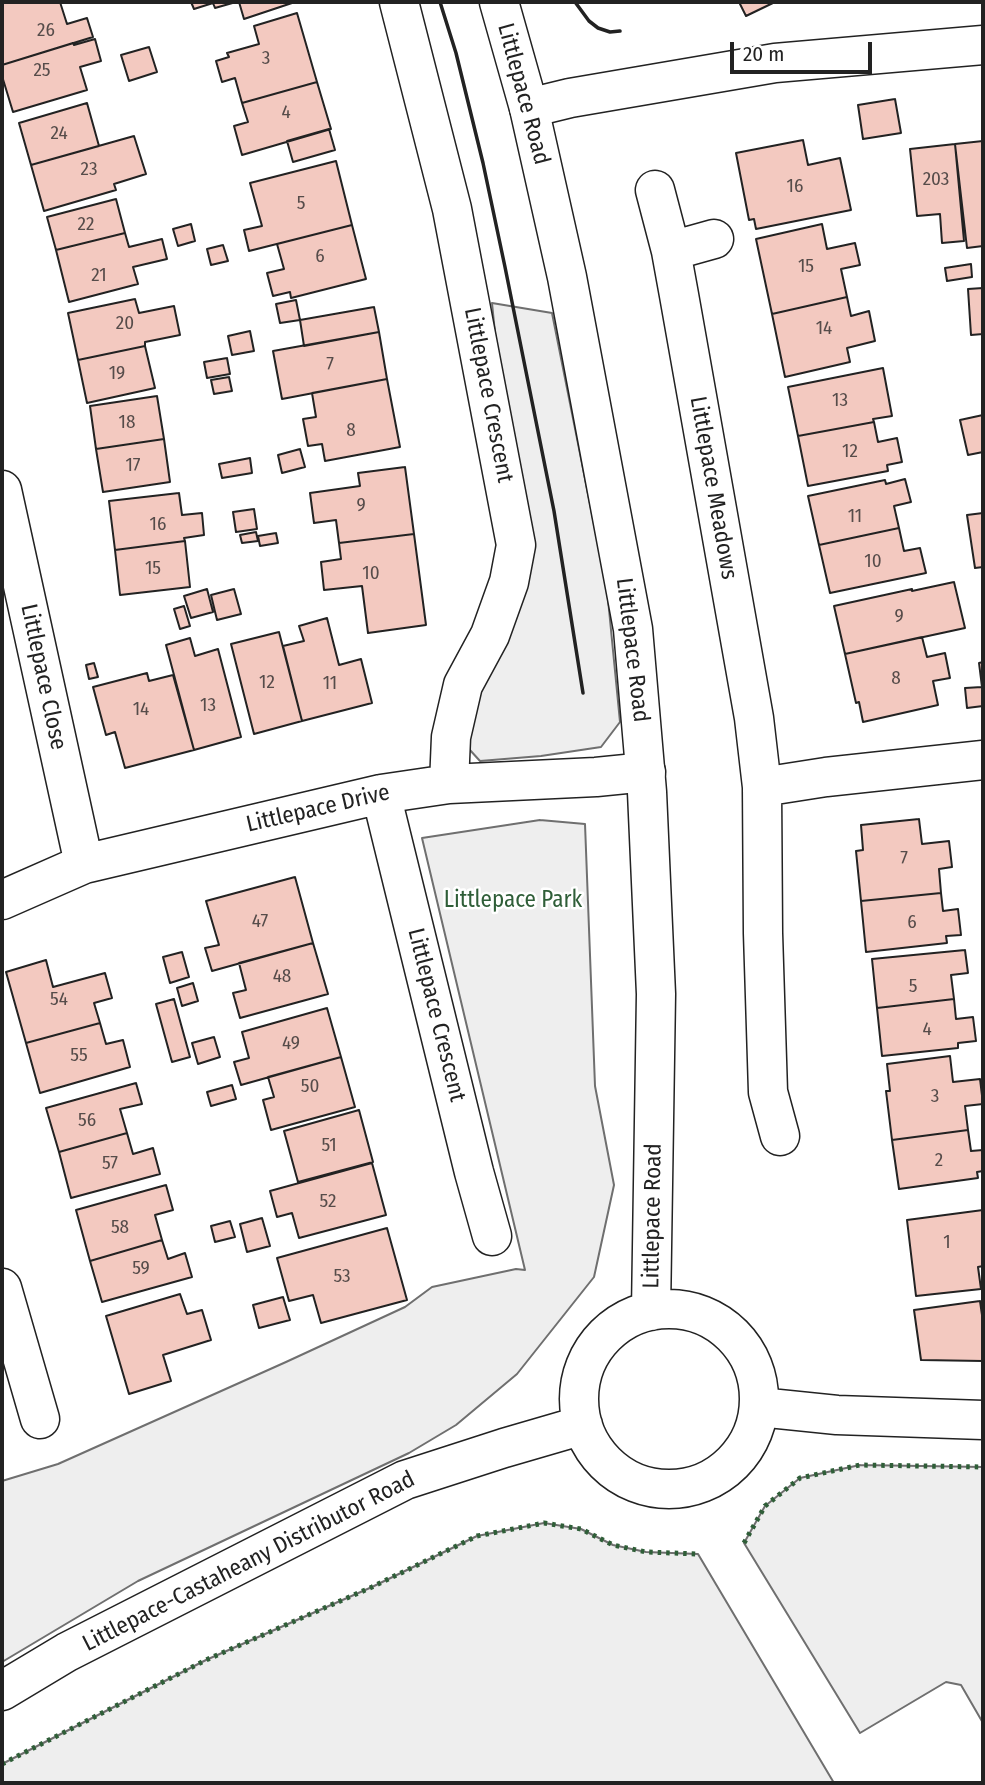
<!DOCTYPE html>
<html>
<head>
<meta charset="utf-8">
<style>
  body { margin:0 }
  #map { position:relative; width:985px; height:1785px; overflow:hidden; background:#fff; font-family:"Fira Sans Condensed",sans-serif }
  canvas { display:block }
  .frame { position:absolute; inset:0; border:4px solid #222; pointer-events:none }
  .scale { position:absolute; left:730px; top:42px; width:142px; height:32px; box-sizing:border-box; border:4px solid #222; border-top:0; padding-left:9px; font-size:21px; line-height:24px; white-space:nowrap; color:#222; -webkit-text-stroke:5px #fff; paint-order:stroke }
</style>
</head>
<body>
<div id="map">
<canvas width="985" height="1785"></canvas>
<div class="frame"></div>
<div class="scale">20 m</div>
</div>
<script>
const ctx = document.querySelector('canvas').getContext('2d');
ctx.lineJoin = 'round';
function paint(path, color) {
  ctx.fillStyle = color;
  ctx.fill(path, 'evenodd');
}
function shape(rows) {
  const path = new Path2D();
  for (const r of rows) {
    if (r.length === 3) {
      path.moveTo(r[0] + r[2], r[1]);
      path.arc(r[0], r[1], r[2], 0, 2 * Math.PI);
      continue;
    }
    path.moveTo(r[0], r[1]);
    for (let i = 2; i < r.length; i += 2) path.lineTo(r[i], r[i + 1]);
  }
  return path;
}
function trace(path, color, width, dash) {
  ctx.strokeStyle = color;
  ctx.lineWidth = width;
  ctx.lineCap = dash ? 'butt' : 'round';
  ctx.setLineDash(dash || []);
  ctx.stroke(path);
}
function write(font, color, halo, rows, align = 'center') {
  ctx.font = font + ' "Fira Sans Condensed",sans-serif';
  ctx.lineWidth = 5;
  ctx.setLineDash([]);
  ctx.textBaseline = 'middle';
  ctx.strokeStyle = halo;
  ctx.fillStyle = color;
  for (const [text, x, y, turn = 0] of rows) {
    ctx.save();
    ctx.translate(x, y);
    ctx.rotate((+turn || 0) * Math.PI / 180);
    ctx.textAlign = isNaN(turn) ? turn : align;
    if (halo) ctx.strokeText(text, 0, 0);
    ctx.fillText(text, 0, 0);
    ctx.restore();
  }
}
const green = shape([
  [492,303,552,313,607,589,620,722,601,747,541,756,480,761,469,749,463,723,522,602,492,303],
  [540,820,585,824,595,1086,614,1185,594,1277,517,1374,456,1425,409,1453,138,1581,2,1662,2,1481,58,1464,286,1362,405,1307,432,1287,516,1269,525,1270,422,838,540,820],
  [860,1465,983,1467,983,1723,961,1685,946,1682,860,1733,744,1543,765,1506,800,1478,860,1465],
  [544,1523,581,1529,613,1545,646,1552,698,1554,834,1783,2,1783,2,1764,206,1660,372,1587,477,1536,544,1523]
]);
const building = shape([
  [2,2,60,2,67,24,87,18,93,37,2,65,2,2],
  [191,2,236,2,215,8,213,3,194,9,191,2],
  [239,2,292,2,292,3,244,19,239,2],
  [739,2,775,2,746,16,739,2],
  [297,13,317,82,242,103,235,78,222,82,216,61,229,57,227,53,259,44,254,26,297,13],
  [95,39,101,61,80,67,87,90,13,112,2,76,2,65,73,43,74,45,95,39],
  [149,47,157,72,129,81,121,55,149,47],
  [317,82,331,129,242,155,234,126,248,122,242,103,317,82],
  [895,99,901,133,863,139,858,105,895,99],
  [87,103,99,146,31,165,19,123,87,103],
  [329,129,335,150,293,162,287,141,329,129],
  [134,136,146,174,114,184,116,190,44,211,31,165,134,136],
  [803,140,808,165,840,158,851,210,756,229,754,219,749,220,736,153,803,140],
  [983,141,983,246,967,248,955,144,983,141],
  [955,144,964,241,942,243,940,214,917,216,910,149,955,144],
  [336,161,352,225,249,251,244,230,262,226,250,183,336,161],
  [116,199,125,233,56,250,47,217,116,199],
  [191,224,195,241,178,246,173,229,191,224],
  [822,224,827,249,855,243,860,265,841,269,847,297,772,314,756,239,822,224],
  [352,225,366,279,291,298,290,292,273,296,267,273,284,269,277,244,352,225],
  [125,233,129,247,162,239,167,259,133,267,138,284,69,302,56,250,125,233],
  [223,245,228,261,211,265,207,249,223,245],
  [971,264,972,277,947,281,945,268,971,264],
  [983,288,983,334,971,335,968,289,983,288],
  [847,297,851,316,869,311,875,341,847,348,850,362,785,377,772,314,847,297],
  [135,299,139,313,174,306,180,335,145,342,145,346,78,360,68,313,135,299],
  [296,300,300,320,280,323,276,304,296,300],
  [374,307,379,332,304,346,300,320,374,307],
  [250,331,254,351,232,355,228,336,250,331],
  [379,332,387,379,282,399,273,351,379,332],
  [145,346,155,388,87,403,78,360,145,346],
  [227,358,230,374,207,378,204,362,227,358],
  [883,368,892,416,873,419,874,422,798,436,788,387,883,368],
  [229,377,232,391,214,394,211,380,229,377],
  [387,379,400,447,325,461,322,444,308,446,303,419,316,417,312,393,387,379],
  [157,396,164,439,96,449,90,406,157,396],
  [983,415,983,452,968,455,960,420,983,415],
  [874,422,878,442,897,438,902,462,887,465,888,471,808,486,798,436,874,422],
  [164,439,170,482,103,492,96,449,164,439],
  [300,449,305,467,282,473,278,455,300,449],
  [250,458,252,473,222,478,219,464,250,458],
  [405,467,414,534,339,543,336,520,314,523,310,493,360,486,358,473,405,467],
  [905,479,911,502,894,506,899,528,819,545,808,496,885,480,886,484,905,479],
  [179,493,182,515,202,513,204,535,184,538,185,541,115,550,109,501,179,493],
  [254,509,257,529,236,532,233,512,254,509],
  [983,513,983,567,975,568,967,515,983,513],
  [899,528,904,551,920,548,926,573,830,593,819,545,899,528],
  [256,532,258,541,242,543,240,535,256,532],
  [276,533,278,543,260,546,258,536,276,533],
  [414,534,426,625,368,633,362,586,324,590,321,562,341,559,339,543,414,534],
  [185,541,190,587,120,595,115,550,185,541],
  [954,582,965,628,845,654,834,606,912,589,912,591,954,582],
  [207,589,213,612,191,618,184,596,207,589],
  [234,589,241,614,217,620,211,595,234,589],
  [184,606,190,626,180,629,174,609,184,606],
  [327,618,339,665,361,659,372,703,302,721,283,646,304,641,299,626,327,618],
  [279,632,302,721,254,734,231,644,279,632],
  [922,637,927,657,945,653,950,678,933,681,938,705,863,722,859,702,856,703,845,654,922,637],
  [190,638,195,656,218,649,241,737,194,750,166,645,190,638],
  [983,662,983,706,967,708,965,688,982,687,979,663,983,662],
  [94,663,98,677,89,679,86,665,94,663],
  [147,673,149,681,173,675,194,750,125,768,115,732,106,735,93,687,147,673],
  [919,819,922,844,949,841,952,867,939,869,941,893,861,901,856,851,863,850,861,825,919,819],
  [295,877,313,943,212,971,205,948,219,945,206,901,295,877],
  [941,893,943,911,958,909,961,935,946,936,947,943,866,952,861,901,941,893],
  [313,943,328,994,240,1018,233,993,246,990,239,963,313,943],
  [965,950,968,973,951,975,954,999,877,1008,872,959,965,950],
  [182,952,189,977,170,983,163,957,182,952],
  [46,960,53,987,105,973,112,998,94,1003,100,1023,26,1043,6,972,46,960],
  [193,983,198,1001,182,1006,177,988,193,983],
  [174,999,190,1057,172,1062,156,1004,174,999],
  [954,999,956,1019,973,1017,976,1041,958,1043,958,1048,882,1056,877,1008,954,999],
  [327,1008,341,1057,241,1085,234,1062,249,1058,242,1032,327,1008],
  [100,1023,106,1044,123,1040,130,1067,40,1093,26,1043,100,1023],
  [214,1037,220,1057,198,1064,192,1043,214,1037],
  [950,1056,953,1082,980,1079,983,1104,965,1106,968,1130,892,1140,886,1091,890,1091,887,1064,950,1056],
  [341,1057,355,1107,271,1130,263,1100,274,1097,268,1077,341,1057],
  [136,1083,142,1104,120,1109,127,1133,59,1152,46,1108,136,1083],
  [232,1085,236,1099,211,1106,207,1092,232,1085],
  [359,1110,373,1162,298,1182,284,1131,359,1110],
  [968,1130,971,1151,983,1150,983,1171,977,1172,978,1178,899,1189,892,1140,968,1130],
  [127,1133,133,1154,153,1148,160,1174,71,1198,59,1152,127,1133],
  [372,1163,386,1215,299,1238,292,1213,277,1217,270,1191,372,1163],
  [166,1185,173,1210,155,1215,162,1240,90,1261,76,1210,166,1185],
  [983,1210,983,1266,978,1267,981,1289,916,1296,907,1220,983,1210],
  [262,1218,270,1246,247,1252,240,1224,262,1218],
  [230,1221,235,1237,215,1242,211,1226,230,1221],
  [387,1228,407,1300,321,1323,313,1295,289,1301,277,1258,387,1228],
  [162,1240,168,1259,185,1253,192,1277,102,1302,90,1261,162,1240],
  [180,1294,187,1314,202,1310,211,1340,163,1355,171,1381,129,1394,106,1316,180,1294],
  [283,1297,290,1320,259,1328,253,1305,283,1297],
  [980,1301,983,1322,983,1361,921,1360,914,1310,980,1301]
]);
const street = shape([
  [399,2,452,209,516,545,509,582,490,635,463,685,451,737,449,784],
  [529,108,570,98,775,63,983,45],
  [655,190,671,251,679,295,754,718,762,787,763,933,768,1092,780,1136],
  [671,251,714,239],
  [2,490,84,864],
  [762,787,826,777,983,760],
  [381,794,474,1172,492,1236],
  [2,900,84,864,381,794,449,784,596,777,646,772],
  [2,1288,40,1419]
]);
const secondary = shape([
  [499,2,529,108,567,277,633,629,647,792,656,994,651,1311],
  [669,1399,90],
  [759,1407,837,1415,983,1420],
  [2,1691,67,1652,405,1480,504,1448,583,1425]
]);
const hedge = shape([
  [744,1543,765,1506,800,1478,860,1465,983,1467],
  [2,1764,206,1660,372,1587,477,1536,544,1523,581,1529,613,1545,646,1552,698,1554]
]);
const wall = shape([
  [440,2,456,53,483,163,505,267,554,511,583,693],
  [575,2,589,21,598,28,610,32,620,31]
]);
const numberNames = [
  ["26",46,31],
  ["3",266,59],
  ["25",42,71],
  ["4",286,113],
  ["24",59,134],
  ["23",89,170],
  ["203",936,180],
  ["16",795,187],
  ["5",301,204],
  ["22",86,225],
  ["6",320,257],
  ["15",806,267],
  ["21",99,276],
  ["20",125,324],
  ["14",824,329],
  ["7",330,365],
  ["19",117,374],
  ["13",840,401],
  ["18",127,423],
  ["8",351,431],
  ["12",850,452],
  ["17",133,466],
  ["9",361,506],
  ["11",855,517],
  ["16",158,525],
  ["10",873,562],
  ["15",153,569],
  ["10",371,574],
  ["9",899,617],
  ["8",896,679],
  ["12",267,683],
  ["11",330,684],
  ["13",208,706],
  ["14",141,710],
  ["7",904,859],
  ["47",260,922],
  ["6",912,923],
  ["48",282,977],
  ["5",913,987],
  ["54",59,1000],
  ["4",927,1030],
  ["49",291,1044],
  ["55",79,1056],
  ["50",310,1087],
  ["3",935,1097],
  ["56",87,1121],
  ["51",329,1146],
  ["2",939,1161],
  ["57",110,1164],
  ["52",328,1202],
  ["58",120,1228],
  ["1",947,1243],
  ["59",141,1269],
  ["53",342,1277]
];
const streetNames = [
  ["Littlepace Road",523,94,75],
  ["Littlepace Crescent",488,395,79],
  ["Littlepace Meadows",713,488,80],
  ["Littlepace Road",632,650,83],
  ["Littlepace Close",43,677,78],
  ["Littlepace Drive",318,809,-13],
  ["Littlepace Crescent",436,1015,76],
  ["Littlepace Road",653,1216,-89],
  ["Littlepace-Castaheany Distributor Road",249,1562,-27]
];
const parkNames = [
  ["Littlepace Park",513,901]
];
paint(green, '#eee');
trace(green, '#6f6f6f', 2);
paint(building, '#f3c9c0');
trace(building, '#222', 2);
trace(street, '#222', 41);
trace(secondary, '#222', 41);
trace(street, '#fff', 38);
trace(secondary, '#fff', 38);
trace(hedge, '#2f5e38', 5, [3.5, 5]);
trace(wall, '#222', 3.5);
write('19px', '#564c4a', null, numberNames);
write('23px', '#222', '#fff', streetNames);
write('23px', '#2f5e38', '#fff', parkNames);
</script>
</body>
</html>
